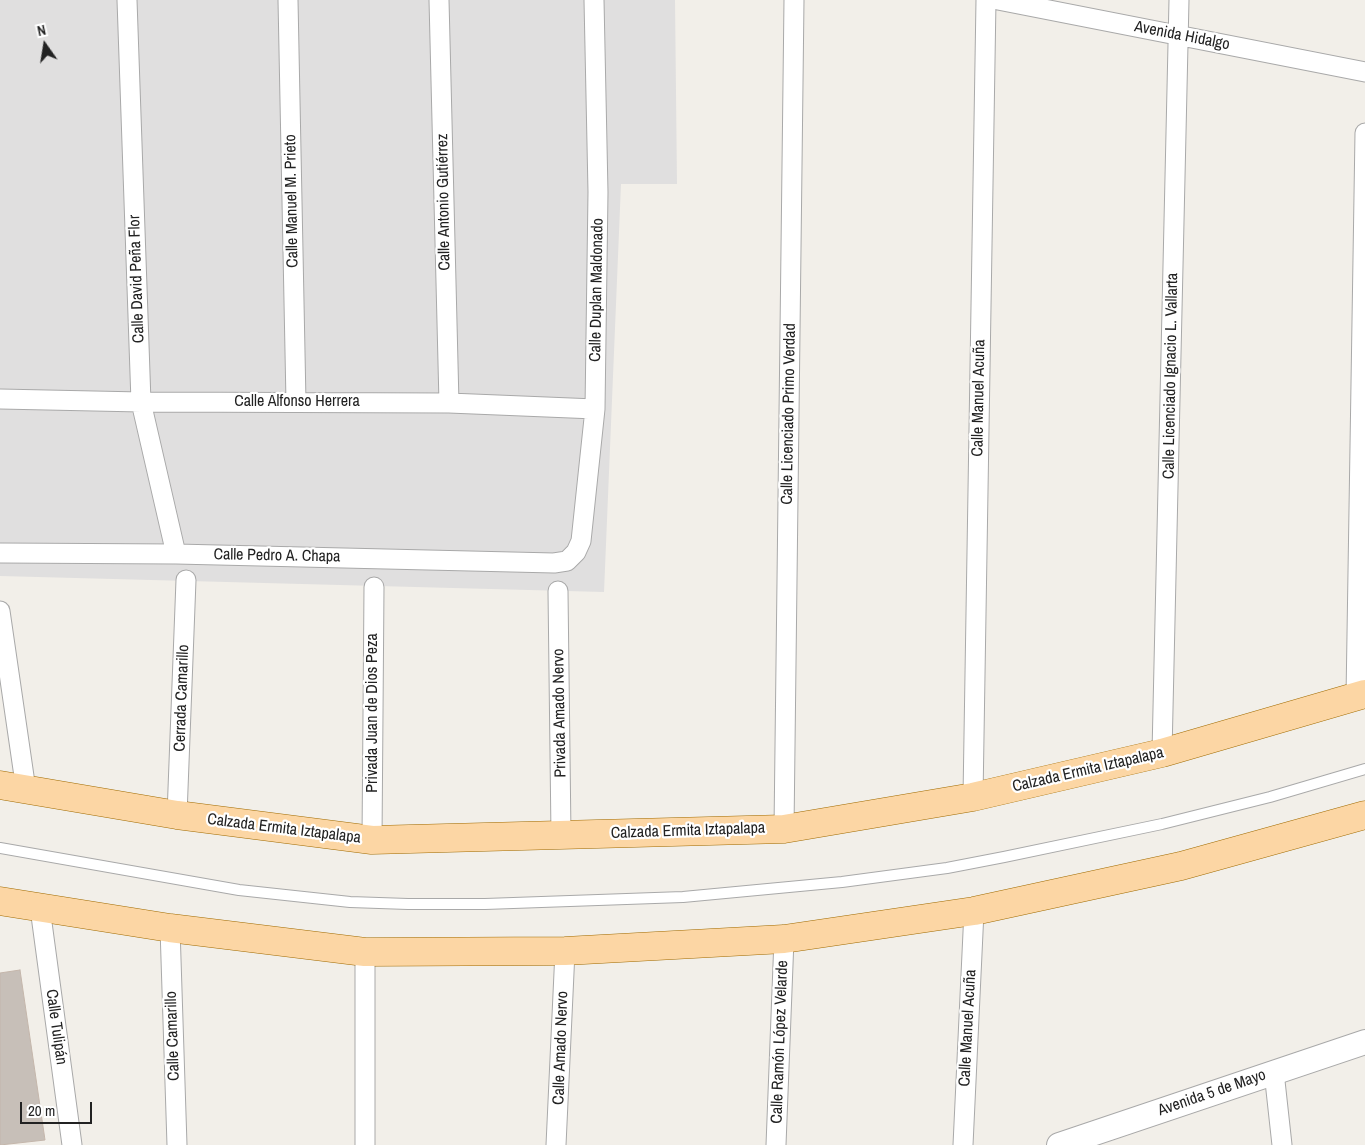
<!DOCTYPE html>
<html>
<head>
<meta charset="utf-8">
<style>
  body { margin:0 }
  #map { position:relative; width:1365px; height:1145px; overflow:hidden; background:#f2efe9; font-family:"Archivo Narrow",sans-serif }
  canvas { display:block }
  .north { position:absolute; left:20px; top:20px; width:50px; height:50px; -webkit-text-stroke:4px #fff; paint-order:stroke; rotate:347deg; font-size:14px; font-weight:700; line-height:20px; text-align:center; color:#222 }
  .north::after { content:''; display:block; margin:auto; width:18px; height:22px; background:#222; clip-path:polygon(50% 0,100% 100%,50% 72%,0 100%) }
  .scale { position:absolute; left:20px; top:1102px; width:72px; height:22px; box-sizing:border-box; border:2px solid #222; border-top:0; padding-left:6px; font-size:15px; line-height:18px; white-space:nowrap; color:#222; -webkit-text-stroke:4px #fff; paint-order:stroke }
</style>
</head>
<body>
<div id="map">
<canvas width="1365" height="1145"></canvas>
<div class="north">N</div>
<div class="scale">20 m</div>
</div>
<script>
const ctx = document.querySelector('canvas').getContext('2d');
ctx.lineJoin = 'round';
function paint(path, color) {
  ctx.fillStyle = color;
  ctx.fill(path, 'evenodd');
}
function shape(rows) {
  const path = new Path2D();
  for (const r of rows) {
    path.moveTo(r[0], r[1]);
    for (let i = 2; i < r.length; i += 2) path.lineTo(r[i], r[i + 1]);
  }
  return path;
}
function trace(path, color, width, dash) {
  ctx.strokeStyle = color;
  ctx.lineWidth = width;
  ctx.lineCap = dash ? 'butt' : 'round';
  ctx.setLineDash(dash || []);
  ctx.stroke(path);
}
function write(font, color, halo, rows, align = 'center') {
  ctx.font = font + ' "Archivo Narrow",sans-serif';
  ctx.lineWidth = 4.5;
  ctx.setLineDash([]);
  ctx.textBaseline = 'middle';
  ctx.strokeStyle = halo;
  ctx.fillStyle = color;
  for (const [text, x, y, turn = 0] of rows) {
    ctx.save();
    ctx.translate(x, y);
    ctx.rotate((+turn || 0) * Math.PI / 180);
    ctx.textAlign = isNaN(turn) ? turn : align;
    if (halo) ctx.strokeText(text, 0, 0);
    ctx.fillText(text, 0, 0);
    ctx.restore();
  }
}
const residential = shape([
  [0,0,675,0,677,184,621,184,604,592,0,576]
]);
const building = shape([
  [20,970,45,1140,0,1145,0,973,20,970]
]);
const service = shape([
  [0,848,239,890,350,902,408,904,485,904,683,897,842,882,947,868,1004,857,1162,824,1270,797,1365,769]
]);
const minor = shape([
  [127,0,141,402,176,554],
  [288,0,296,402],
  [439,0,449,403],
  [998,0,1365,72],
  [0,399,141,402,449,403,595,409],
  [0,553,176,554,554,563,567,561,576,552,581,541,595,409,598,192,594,0],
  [558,591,561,835],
  [0,611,26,790],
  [1356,697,1365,133],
  [1162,753,1179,0],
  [973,797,986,0],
  [177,815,186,580],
  [784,829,794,0],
  [372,840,374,587],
  [40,908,72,1145],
  [170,928,177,1145],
  [365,952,365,1145],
  [1274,1072,1282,1145],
  [556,1145,565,951],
  [776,1145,784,939],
  [963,1145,974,911]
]);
const tertiary = shape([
  [1059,1145,1365,1042]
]);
const primary = shape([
  [0,785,177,815,372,840,784,829,973,797,1162,753,1365,694],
  [0,901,170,928,365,952,565,951,784,939,974,911,1181,866,1365,815]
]);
const streetNames = [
  ["Avenida Hidalgo",1182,36,11],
  ["Calle Manuel M. Prieto",292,201,-91],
  ["Calle Antonio Gutiérrez",444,202,-91],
  ["Calle David Peña Flor",137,279,-92],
  ["Calle Duplan Maldonado",597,290,-89],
  ["Calle Licenciado Ignacio L. Vallarta",1171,376,-89],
  ["Calle Manuel Acuña",979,398,-89],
  ["Calle Alfonso Herrera",297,402],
  ["Calle Licenciado Primo Verdad",789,414,-89],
  ["Calle Pedro A. Chapa",277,556,1],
  ["Cerrada Camarillo",182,698,-88],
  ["Privada Juan de Dios Peza",373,713,-90],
  ["Privada Amado Nervo",560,713,-91],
  ["Calzada Ermita Iztapalapa",1088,770,-13],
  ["Calzada Ermita Iztapalapa",284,829,7],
  ["Calzada Ermita Iztapalapa",688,831,-2],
  ["Calle Tulipán",56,1027,82],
  ["Calle Manuel Acuña",968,1028,-87],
  ["Calle Camarillo",173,1036,-92],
  ["Calle Ramón López Velarde",780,1042,-88],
  ["Calle Amado Nervo",561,1048,-88],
  ["Avenida 5 de Mayo",1212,1093,-19]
];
paint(residential, '#e0dfdf');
paint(building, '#c7bfb8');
trace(building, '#c4b6ab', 1);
trace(service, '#a9a9a9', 12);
trace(minor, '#a9a9a9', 21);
trace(tertiary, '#a9a9a9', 26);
trace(primary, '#a06b00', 29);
trace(service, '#fff', 10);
trace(minor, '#fff', 19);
trace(tertiary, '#fff', 24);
trace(primary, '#fcd6a4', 28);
write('16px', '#222', '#fff', streetNames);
</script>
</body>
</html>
